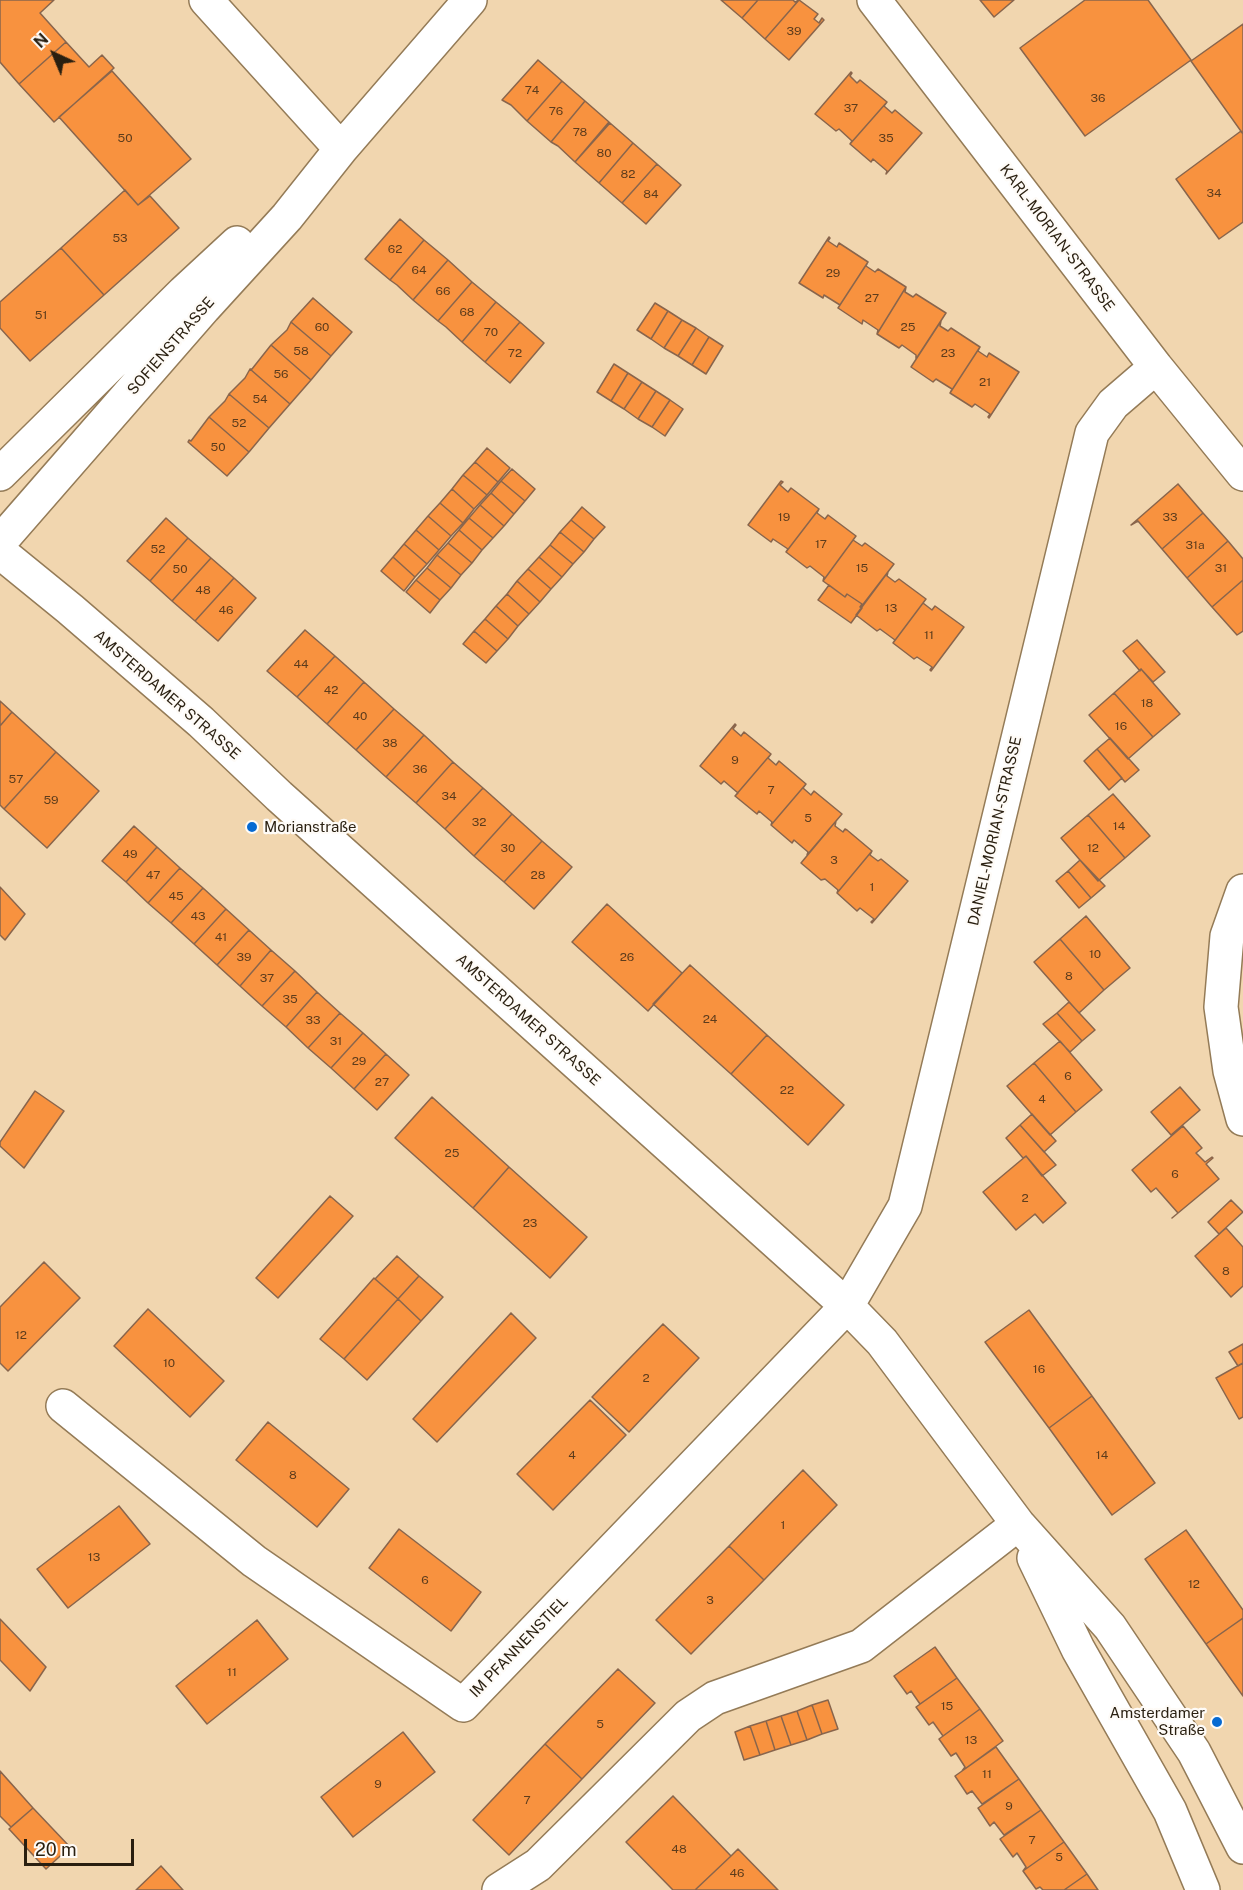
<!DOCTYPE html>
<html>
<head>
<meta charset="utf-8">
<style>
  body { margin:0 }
  #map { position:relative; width:1243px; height:1890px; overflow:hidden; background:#f1d6af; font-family:"Public Sans",sans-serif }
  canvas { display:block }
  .north { position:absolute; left:24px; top:24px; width:60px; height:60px; -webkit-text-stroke:4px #fefbf7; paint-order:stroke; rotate:316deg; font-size:16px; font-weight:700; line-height:24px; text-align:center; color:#291f10 }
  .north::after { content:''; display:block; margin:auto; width:21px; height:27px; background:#291f10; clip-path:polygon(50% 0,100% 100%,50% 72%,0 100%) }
  .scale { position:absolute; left:24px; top:1839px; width:110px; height:27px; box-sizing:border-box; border:3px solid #291f10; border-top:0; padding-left:8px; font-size:18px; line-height:21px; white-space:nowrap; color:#291f10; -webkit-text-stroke:4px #fefbf7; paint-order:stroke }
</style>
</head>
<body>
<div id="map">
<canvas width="1243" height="1890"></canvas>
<div class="north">N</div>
<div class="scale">20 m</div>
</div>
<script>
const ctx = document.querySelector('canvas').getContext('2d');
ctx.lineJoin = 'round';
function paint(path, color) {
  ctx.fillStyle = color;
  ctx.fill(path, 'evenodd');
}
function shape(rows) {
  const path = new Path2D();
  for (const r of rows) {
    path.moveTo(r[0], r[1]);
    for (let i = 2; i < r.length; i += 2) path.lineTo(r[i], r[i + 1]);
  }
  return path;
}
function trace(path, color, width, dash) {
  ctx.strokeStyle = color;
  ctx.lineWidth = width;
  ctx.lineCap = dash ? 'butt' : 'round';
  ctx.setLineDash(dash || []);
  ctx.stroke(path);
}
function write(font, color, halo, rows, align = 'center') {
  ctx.font = font + ' "Public Sans",sans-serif';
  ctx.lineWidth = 4.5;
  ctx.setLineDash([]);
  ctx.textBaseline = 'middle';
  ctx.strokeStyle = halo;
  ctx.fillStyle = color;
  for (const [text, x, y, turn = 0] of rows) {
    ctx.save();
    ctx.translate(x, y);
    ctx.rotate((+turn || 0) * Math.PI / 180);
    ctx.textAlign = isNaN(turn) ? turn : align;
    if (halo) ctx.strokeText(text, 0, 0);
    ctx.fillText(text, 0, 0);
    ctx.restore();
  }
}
const building = shape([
  [0,0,54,0,40,13,66,42,19,84,0,62,0,0],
  [721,0,758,0,742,18,721,0],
  [758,0,793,0,795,2,799,0,765,39,742,18,758,0],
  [799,0,818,14,814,19,819,23,822,18,824,20,789,60,765,39,799,0],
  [980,0,1014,0,994,17,980,0],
  [1085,0,1148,0,1191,60,1085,136,1020,48,1085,0],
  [1243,24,1243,134,1191,61,1243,24],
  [66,42,89,67,102,55,114,68,54,122,19,84,66,42],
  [538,60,562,81,527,121,511,105,502,100,538,60],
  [112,71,191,159,138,205,59,117,112,71],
  [851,72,852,73,850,76,857,83,860,80,887,102,850,144,852,141,839,129,836,131,815,114,851,72],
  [562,81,585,101,551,142,527,121,562,81],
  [585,101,609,122,575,162,558,146,551,142,585,101],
  [887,102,884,106,892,113,895,110,922,133,886,174,887,171,873,159,871,162,850,144,887,102],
  [610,123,633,143,599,183,575,162,610,123],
  [1241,131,1243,134,1243,222,1219,239,1176,179,1241,131],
  [633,143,657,164,622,203,599,183,633,143],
  [657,164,681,185,646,224,622,203,657,164],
  [125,190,138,205,150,196,179,228,104,295,61,248,125,190],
  [400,219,424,240,390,280,365,259,400,219],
  [829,237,830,238,828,241,837,247,839,243,868,262,838,308,840,305,824,295,823,298,799,283,829,237],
  [424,240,448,260,413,300,397,285,390,280,424,240],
  [61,248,104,295,30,361,0,328,0,302,61,248],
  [448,260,472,282,438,321,413,300,448,260],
  [868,262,866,266,875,272,878,269,906,287,877,334,878,330,863,320,862,324,838,308,868,262],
  [472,282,496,302,462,342,446,327,438,321,472,282],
  [906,287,905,292,913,297,916,294,946,313,916,359,916,355,902,345,899,348,877,334,906,287],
  [313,298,352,332,331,356,291,322,313,298],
  [496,302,520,322,485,362,462,342,496,302],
  [655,303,668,311,651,339,637,330,655,303],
  [668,311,682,320,664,348,651,339,668,311],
  [682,320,696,328,678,356,664,348,682,320],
  [941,321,940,326,948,331,951,328,980,347,950,393,952,389,936,379,933,382,911,367,941,321],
  [291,322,331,356,311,380,271,345,287,330,291,322],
  [520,322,544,343,510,383,485,362,520,322],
  [696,328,709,337,692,365,678,356,696,328],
  [709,337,723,346,706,374,692,365,709,337],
  [271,345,311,380,290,404,250,369,252,369,271,345],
  [980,347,978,351,987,357,989,353,1019,372,989,418,988,417,990,414,975,404,972,407,950,393,980,347],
  [614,364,628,373,611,401,597,392,614,364],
  [250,369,290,404,269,428,229,394,245,378,250,369],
  [628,373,642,382,624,409,611,401,628,373],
  [642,382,656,391,638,419,624,409,642,382],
  [656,391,670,400,652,427,638,419,656,391],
  [229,394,269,428,249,452,209,417,225,401,229,394],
  [670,400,683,409,665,436,652,427,670,400],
  [209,417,249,452,227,476,188,442,189,440,191,441,209,417],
  [487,448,510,468,498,482,475,462,487,448],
  [475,462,498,482,487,495,463,475,475,462],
  [512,469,535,489,525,501,501,481,512,469],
  [463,475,487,495,474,509,452,489,463,475],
  [501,481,525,501,514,514,491,493,501,481],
  [781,481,783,482,780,485,788,492,791,488,819,509,786,552,788,549,773,539,771,542,748,525,781,481],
  [1178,484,1203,513,1162,549,1138,521,1131,525,1178,484],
  [452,489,474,509,463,523,440,503,452,489],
  [491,493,514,514,504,526,480,505,491,493],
  [440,503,463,523,451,536,428,516,440,503],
  [480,505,504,526,493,538,469,518,480,505],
  [582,507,605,527,594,539,571,520,582,507],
  [819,509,817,513,825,519,828,515,856,536,823,581,824,577,810,566,807,568,786,552,819,509],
  [1203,513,1228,541,1187,578,1162,549,1203,513],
  [428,516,451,536,439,550,416,530,428,516],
  [166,518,188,538,150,581,127,561,166,518],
  [469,518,493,538,482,550,459,530,469,518],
  [571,520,594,539,584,552,560,532,571,520],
  [416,530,439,550,427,564,404,544,416,530],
  [459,530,482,550,472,563,448,543,459,530],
  [560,532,584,552,573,564,550,545,560,532],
  [856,536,853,540,862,546,865,543,894,564,861,607,862,604,847,594,845,597,823,581,856,536],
  [188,538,211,558,172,601,150,581,188,538],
  [1228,541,1243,559,1243,580,1212,607,1187,578,1228,541],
  [448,543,472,563,461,575,437,555,448,543],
  [404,544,427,564,415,577,393,557,404,544],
  [550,545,573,564,562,577,539,557,550,545],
  [437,555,461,575,451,588,427,568,437,555],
  [393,557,415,577,404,591,381,571,393,557],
  [539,557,562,577,551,589,528,569,539,557],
  [211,558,234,578,195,621,172,601,211,558],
  [427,568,451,588,440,600,416,580,427,568],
  [528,569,551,589,540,602,517,581,528,569],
  [888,572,887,576,895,582,899,579,926,599,893,643,895,640,880,629,877,631,856,615,888,572],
  [234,578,256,598,218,641,195,621,234,578],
  [416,580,440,600,430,613,406,592,416,580],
  [1243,580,1243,631,1237,635,1212,607,1243,580],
  [517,581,540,602,529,614,507,594,517,581],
  [829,585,845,597,847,594,862,604,860,607,862,608,851,623,818,600,829,585],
  [507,594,529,614,518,626,496,606,507,594],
  [926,599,923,603,932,610,935,606,964,627,931,671,930,670,932,667,917,657,914,659,893,643,926,599],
  [496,606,518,626,508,639,485,619,496,606],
  [485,619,508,639,497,651,474,631,485,619],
  [305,630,335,656,297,697,267,671,305,630],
  [474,631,497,651,486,663,463,644,474,631],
  [1137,640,1165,672,1153,682,1141,669,1140,671,1123,651,1137,640],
  [335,656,364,682,327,724,297,697,335,656],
  [1141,669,1180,714,1153,737,1114,693,1141,669],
  [364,682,394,709,356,750,327,724,364,682],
  [1114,693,1153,737,1128,759,1089,715,1114,693],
  [0,701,12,712,0,726,0,701],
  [394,709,424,735,386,777,356,750,394,709],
  [12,712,56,752,4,809,0,805,0,726,12,712],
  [735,724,736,725,733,729,741,736,744,732,771,754,735,796,738,793,724,781,721,784,700,766,735,724],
  [424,735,453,762,416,803,386,777,424,735],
  [1110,738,1139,770,1125,782,1097,749,1110,738],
  [1097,749,1122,778,1109,790,1084,761,1097,749],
  [56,752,99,791,47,848,4,809,56,752],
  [771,754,768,758,776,765,779,761,806,784,771,825,772,822,759,811,757,814,735,796,771,754],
  [453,762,483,788,445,829,416,803,453,762],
  [806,784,803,788,811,795,814,791,842,814,807,855,808,852,794,840,792,843,771,825,806,784],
  [483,788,512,814,474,856,445,829,483,788],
  [1113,794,1150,836,1125,858,1088,815,1113,794],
  [512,814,542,841,504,882,474,856,512,814],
  [1088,815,1125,858,1098,881,1061,838,1088,815],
  [836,821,835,826,843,832,845,829,847,830,872,851,837,893,838,890,825,879,821,880,801,863,836,821],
  [134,826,157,847,126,882,102,861,134,826],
  [542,841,572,867,534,909,504,882,542,841],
  [157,847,180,868,148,903,126,882,157,847],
  [872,851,870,855,878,861,881,859,908,881,872,923,871,922,874,919,860,908,857,911,837,893,872,851],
  [1080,860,1105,886,1091,898,1068,871,1080,860],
  [180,868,203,888,171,923,148,903,180,868],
  [1068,871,1091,898,1079,908,1056,881,1068,871],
  [0,887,25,914,5,940,0,935,0,887],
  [203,888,226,909,194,944,171,923,203,888],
  [607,904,682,973,648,1011,572,942,607,904],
  [226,909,249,930,217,965,194,944,226,909],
  [1086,916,1130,968,1104,990,1060,939,1086,916],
  [249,930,271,950,240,986,217,965,249,930],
  [1060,939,1104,990,1079,1013,1034,962,1060,939],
  [271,950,295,971,262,1006,240,986,271,950],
  [690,965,767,1035,731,1074,653,1004,690,965],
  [295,971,317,992,286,1027,262,1006,295,971],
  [317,992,340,1013,308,1048,286,1027,317,992],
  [1069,1002,1095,1030,1082,1041,1057,1013,1069,1002],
  [340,1013,363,1033,331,1068,308,1048,340,1013],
  [1057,1013,1082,1041,1070,1052,1043,1024,1057,1013],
  [363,1033,386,1054,354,1089,331,1068,363,1033],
  [767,1035,844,1105,808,1145,731,1074,767,1035],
  [1060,1041,1102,1090,1076,1112,1034,1063,1060,1041],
  [386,1054,409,1075,377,1110,354,1089,386,1054],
  [1034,1063,1076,1112,1050,1135,1007,1086,1034,1063],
  [1180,1087,1200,1110,1171,1135,1151,1112,1180,1087],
  [35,1091,64,1111,24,1168,0,1146,0,1142,35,1091],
  [432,1097,509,1167,473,1208,395,1138,432,1097],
  [1032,1114,1056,1141,1044,1152,1020,1125,1032,1114],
  [1020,1125,1056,1165,1042,1176,1026,1156,1023,1158,1006,1138,1020,1125],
  [1183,1126,1202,1148,1196,1153,1205,1162,1212,1157,1213,1158,1206,1164,1219,1179,1172,1218,1178,1213,1156,1188,1151,1192,1132,1170,1183,1126],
  [1026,1156,1066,1203,1043,1223,1035,1214,1016,1230,983,1192,1026,1156],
  [509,1167,587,1237,550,1278,473,1208,509,1167],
  [330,1196,353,1216,278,1298,256,1278,330,1196],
  [1231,1200,1243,1212,1219,1234,1208,1222,1231,1200],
  [1226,1228,1243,1247,1243,1286,1231,1297,1195,1256,1226,1228],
  [397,1256,419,1276,398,1299,375,1279,397,1256],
  [44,1262,80,1298,8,1371,0,1363,0,1307,44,1262],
  [419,1276,443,1297,421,1321,398,1299,419,1276],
  [374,1278,398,1299,344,1359,320,1339,374,1278],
  [398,1299,421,1321,367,1380,344,1359,398,1299],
  [148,1309,224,1381,190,1417,114,1346,148,1309],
  [1029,1310,1092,1396,1049,1428,985,1342,1029,1310],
  [511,1313,536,1338,437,1442,413,1419,511,1313],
  [663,1324,699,1358,629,1432,592,1397,663,1324],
  [1243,1344,1243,1363,1238,1366,1229,1352,1243,1344],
  [1243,1363,1243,1417,1239,1419,1216,1378,1243,1363],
  [1092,1396,1155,1483,1112,1515,1049,1428,1092,1396],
  [590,1400,626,1435,553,1510,517,1474,590,1400],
  [268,1422,349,1489,317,1527,236,1460,268,1422],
  [803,1470,837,1505,764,1580,729,1546,803,1470],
  [119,1506,150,1544,68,1608,37,1569,119,1506],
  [399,1529,481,1592,451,1631,369,1568,399,1529],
  [1186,1530,1243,1610,1243,1618,1206,1644,1145,1559,1186,1530],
  [729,1546,764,1580,691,1654,656,1620,729,1546],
  [1243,1618,1243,1696,1206,1644,1243,1618],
  [0,1619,46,1667,30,1691,0,1660,0,1619],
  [257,1620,288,1659,207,1724,176,1686,257,1620],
  [935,1647,957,1678,920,1704,911,1691,907,1694,894,1676,935,1647],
  [618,1669,655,1703,582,1779,545,1744,618,1669],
  [957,1678,980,1709,943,1736,933,1722,929,1725,916,1707,957,1678],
  [828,1700,838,1729,822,1734,812,1705,828,1700],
  [812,1705,822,1734,807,1740,797,1711,812,1705],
  [980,1709,1003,1741,962,1771,965,1767,956,1753,951,1756,939,1739,980,1709],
  [797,1711,807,1740,791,1745,781,1716,797,1711],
  [781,1716,791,1745,775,1750,766,1721,781,1716],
  [766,1721,775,1750,760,1755,750,1726,766,1721],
  [750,1726,760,1755,744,1760,735,1732,750,1726],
  [403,1732,435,1772,353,1837,321,1797,403,1732],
  [545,1744,582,1779,509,1855,473,1820,545,1744],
  [996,1747,1019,1779,982,1804,972,1791,967,1794,955,1776,996,1747],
  [0,1771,33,1808,11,1827,0,1816,0,1771],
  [1019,1779,1041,1810,1004,1835,994,1822,990,1826,978,1808,1019,1779],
  [673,1796,731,1856,695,1890,673,1890,626,1842,673,1796],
  [33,1808,70,1847,46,1869,9,1829,33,1808],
  [1041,1810,1064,1842,1023,1871,1026,1867,1017,1853,1013,1857,1000,1839,1041,1810],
  [1064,1842,1087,1874,1064,1890,1043,1890,1040,1887,1036,1889,1023,1871,1064,1842],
  [738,1849,778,1890,695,1890,731,1856,738,1849],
  [161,1866,183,1890,136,1890,161,1866],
  [1087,1874,1098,1890,1064,1890,1087,1874]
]);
const minor = shape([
  [206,0,341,149],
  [874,0,1156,367,1243,474],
  [0,474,184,292,237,243],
  [0,542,204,308,287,217,341,149,470,0],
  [0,552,70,609,201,722,279,796,847,1306,882,1342,1018,1524,1110,1627,1194,1752,1243,1847],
  [1243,891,1227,936,1221,1007,1230,1071,1243,1119],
  [63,1406,254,1561,463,1705,847,1306,905,1206,1092,433,1113,404,1156,367],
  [1034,1558,1078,1649,1170,1811,1203,1890],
  [499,1890,538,1865,688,1716,715,1698,861,1646,1018,1524]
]);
const markers = [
  [252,827,6,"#066ad2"],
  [1217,1722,6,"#066ad2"]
];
const numberNames = [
  ["39",794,31],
  ["74",532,90],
  ["36",1098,98],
  ["37",851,108],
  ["76",556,111],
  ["78",580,132],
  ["50",125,138],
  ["35",886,138],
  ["80",604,153],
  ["82",628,174],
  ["34",1214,193],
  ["84",651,194],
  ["53",120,238],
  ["62",395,249],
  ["64",419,270],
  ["29",833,273],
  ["66",443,291],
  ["27",872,298],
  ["68",467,312],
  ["51",41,315],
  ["60",322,327],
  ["25",908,327],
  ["70",491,332],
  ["58",301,351],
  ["72",515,353],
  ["23",948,353],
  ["56",281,374],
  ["21",985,382],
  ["54",260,399],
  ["52",239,423],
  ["50",218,447],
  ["19",784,517],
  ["33",1170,517],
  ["17",821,544],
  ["31a",1195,545],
  ["52",158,549],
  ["15",862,568],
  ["31",1221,568],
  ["50",180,569],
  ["48",203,590],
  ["13",891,608],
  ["46",226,610],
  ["11",929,635],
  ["44",301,664],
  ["42",331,690],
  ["18",1147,703],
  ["40",360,716],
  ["16",1121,726],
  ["38",390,743],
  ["9",735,760],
  ["36",420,769],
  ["57",16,779],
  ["7",771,790],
  ["34",449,796],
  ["59",51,800],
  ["5",808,818],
  ["32",479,822],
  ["14",1119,826],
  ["30",508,848],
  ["12",1093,848],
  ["49",130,854],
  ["3",834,860],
  ["47",153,875],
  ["28",538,875],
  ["1",872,887],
  ["45",176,896],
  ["43",198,916],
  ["41",221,937],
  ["10",1095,954],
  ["39",244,957],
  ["26",627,957],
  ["8",1069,976],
  ["37",267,978],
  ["35",290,999],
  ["24",710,1019],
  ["33",313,1020],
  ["31",336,1041],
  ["29",359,1061],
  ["6",1068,1076],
  ["27",382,1082],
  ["22",787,1090],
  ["4",1042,1099],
  ["25",452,1153],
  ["6",1175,1174],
  ["2",1025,1198],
  ["23",530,1223],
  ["8",1226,1271],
  ["12",21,1335],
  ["10",169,1363],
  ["16",1039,1369],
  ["2",646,1378],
  ["4",572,1455],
  ["14",1102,1455],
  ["8",293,1475],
  ["1",783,1525],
  ["13",94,1557],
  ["6",425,1580],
  ["12",1194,1584],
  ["3",710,1600],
  ["11",232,1672],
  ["15",947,1706],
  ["5",600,1724],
  ["13",971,1740],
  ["11",987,1774],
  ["9",378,1784],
  ["7",527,1800],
  ["9",1009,1806],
  ["7",1032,1840],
  ["48",679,1849],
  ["5",1059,1857],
  ["46",737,1873]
];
const streetNames = [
  ["KARL-MORIAN-STRASSE",1057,238,53],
  ["SOFIENSTRASSE",171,346,-49],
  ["AMSTERDAMER STRASSE",167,695,41],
  ["DANIEL-MORIAN-STRASSE",995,831,-77],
  ["AMSTERDAMER STRASSE",528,1020,42],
  ["IM PFANNENSTIEL",519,1647,-46]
];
const poiNames = [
  ["Morianstraße",264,827],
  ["Amsterdamer",1205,1713,"right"],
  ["Straße",1205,1730,"right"]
];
paint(building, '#f8923f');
trace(building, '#89654c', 1.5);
trace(minor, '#947b57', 36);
trace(minor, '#fff', 33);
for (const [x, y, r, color] of markers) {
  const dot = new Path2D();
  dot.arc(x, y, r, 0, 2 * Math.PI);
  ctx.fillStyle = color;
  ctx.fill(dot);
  trace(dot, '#fefbf7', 2);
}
write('12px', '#5d3c1c', null, numberNames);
write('15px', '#291f10', '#fefbf7', streetNames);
write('15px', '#291f10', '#fefbf7', poiNames, 'left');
</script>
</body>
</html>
